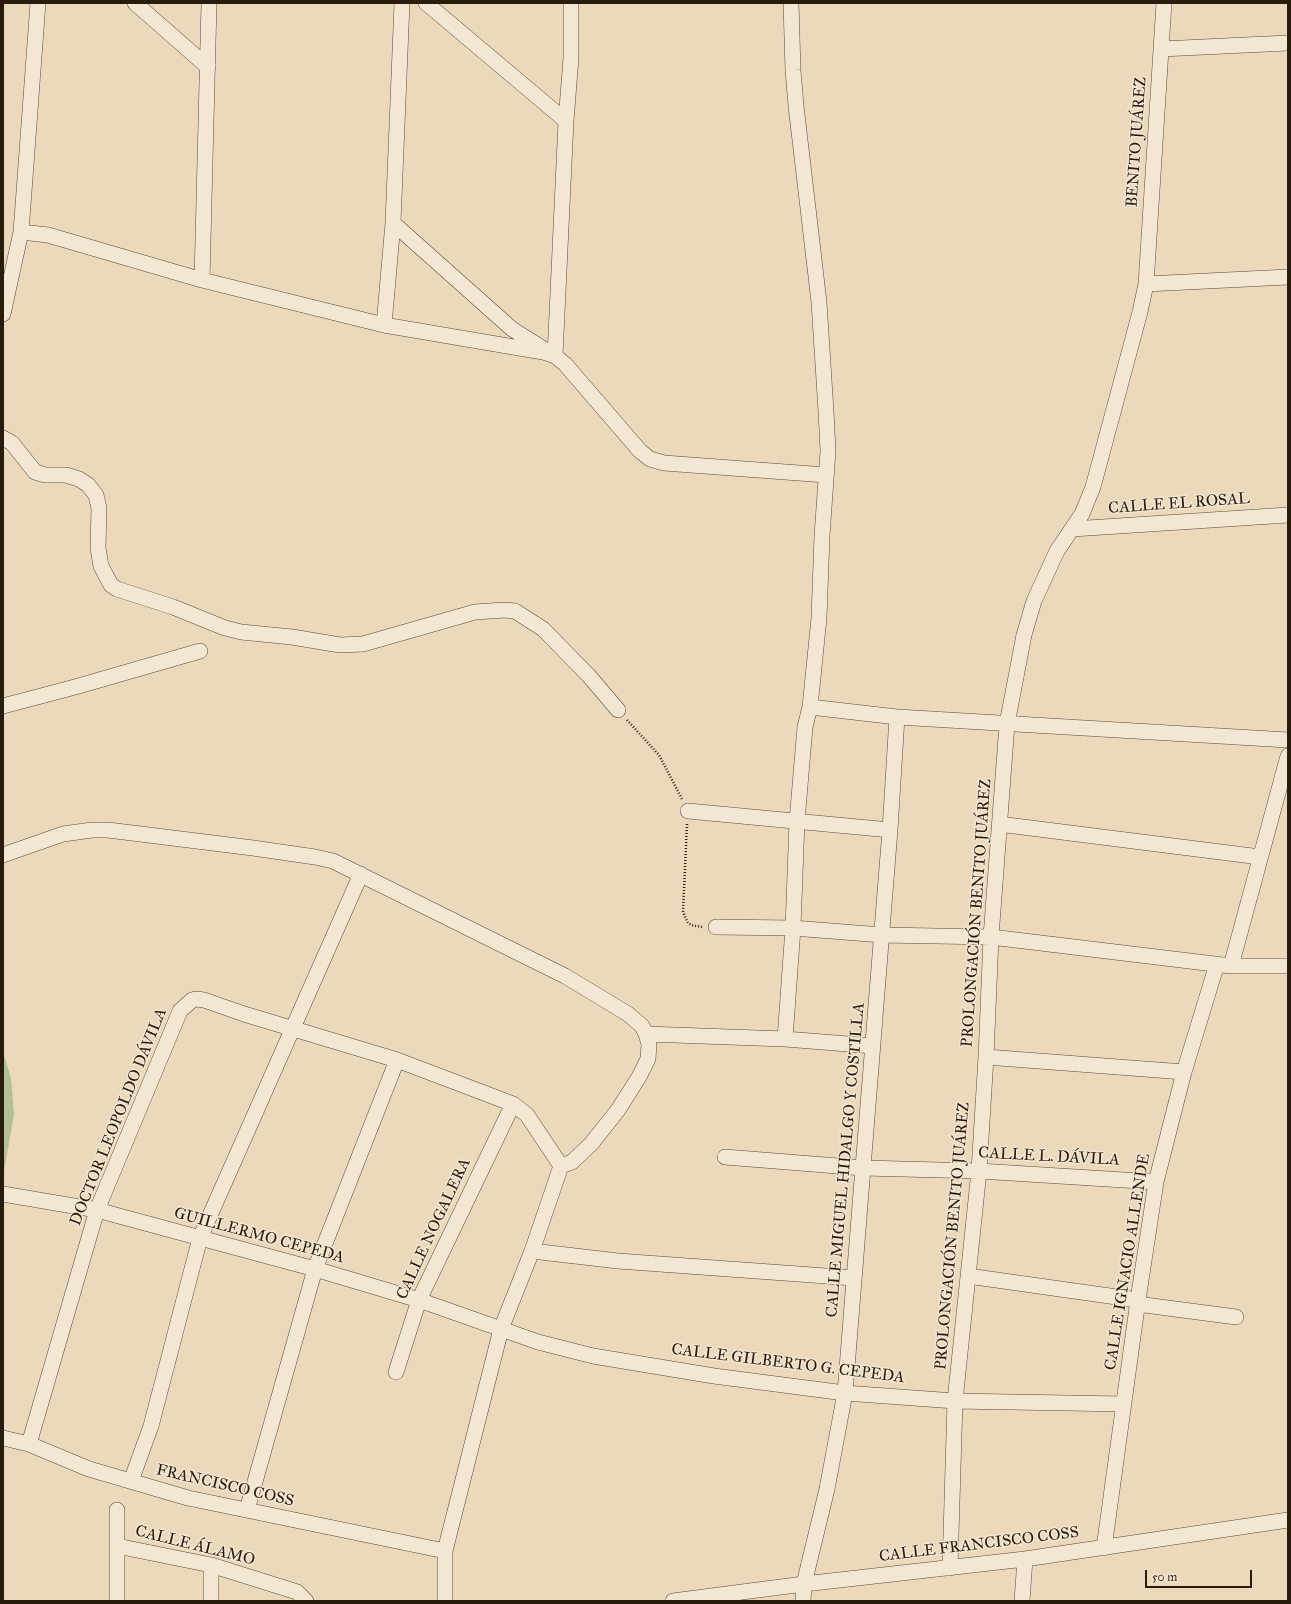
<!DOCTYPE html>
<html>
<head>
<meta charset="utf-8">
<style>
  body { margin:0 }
  #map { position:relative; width:1291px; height:1604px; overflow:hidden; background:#ecd9bb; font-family:"IM FELL Great Primer",serif }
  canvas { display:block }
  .frame { position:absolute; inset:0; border:4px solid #2a1c0d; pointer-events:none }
  .scale { position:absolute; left:1145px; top:1570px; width:107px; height:18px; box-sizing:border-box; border:2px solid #2a1c0d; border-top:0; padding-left:5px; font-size:12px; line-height:14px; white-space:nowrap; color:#2a1c0d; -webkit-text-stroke:3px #f3e6d3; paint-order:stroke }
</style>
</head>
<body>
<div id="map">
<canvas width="1291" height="1604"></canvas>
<div class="frame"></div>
<div class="scale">50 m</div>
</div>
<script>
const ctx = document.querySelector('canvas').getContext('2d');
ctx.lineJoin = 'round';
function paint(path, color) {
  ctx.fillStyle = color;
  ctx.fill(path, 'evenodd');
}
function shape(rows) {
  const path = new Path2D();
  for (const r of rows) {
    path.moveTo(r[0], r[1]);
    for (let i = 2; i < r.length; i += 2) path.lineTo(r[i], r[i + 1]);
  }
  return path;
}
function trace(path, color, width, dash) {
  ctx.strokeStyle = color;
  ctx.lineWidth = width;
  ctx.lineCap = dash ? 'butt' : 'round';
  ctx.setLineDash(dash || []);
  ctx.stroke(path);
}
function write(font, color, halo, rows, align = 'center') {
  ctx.font = font + ' "IM FELL Great Primer",serif';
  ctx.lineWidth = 3;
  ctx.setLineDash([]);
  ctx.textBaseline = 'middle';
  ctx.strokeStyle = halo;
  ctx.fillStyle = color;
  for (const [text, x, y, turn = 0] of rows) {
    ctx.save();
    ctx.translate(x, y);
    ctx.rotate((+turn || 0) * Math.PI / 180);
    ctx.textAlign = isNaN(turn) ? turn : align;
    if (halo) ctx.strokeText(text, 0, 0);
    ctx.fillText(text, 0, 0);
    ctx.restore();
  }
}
const green = shape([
  [3,1027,4,1055,11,1078,14,1114,3,1177]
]);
const path = shape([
  [627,720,659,755,682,799],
  [687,824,683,912,688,923,691,925,702,927]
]);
const minor = shape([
  [135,3,208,67],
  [426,3,566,121],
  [1161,49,1288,43],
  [393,223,512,329,555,356,566,121,571,58,571,3],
  [21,232,48,235,202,280,384,325,543,352,555,356,565,364,640,451,650,459,664,463,826,475],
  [202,280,209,3],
  [1146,284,1288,277],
  [3,314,21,232,38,3],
  [384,325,393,223,402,3],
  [3,438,12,443,35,472,45,475,66,475,79,479,88,485,96,495,99,508,98,548,101,566,111,585,117,589,173,607,225,628,241,632,292,637,340,645,363,644,475,612,504,610,515,611,543,629,589,676,618,710],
  [1072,529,1288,515],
  [3,706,75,687,200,651],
  [810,707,897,717,1288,740],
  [688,811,890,830],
  [999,824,1260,857],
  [3,855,63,834,92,830,108,830,253,848,315,857,333,861,565,976,628,1014,642,1026,646,1034,649,1044,648,1059,639,1077,618,1110,591,1144,572,1162,561,1166,532,1251,501,1329,445,1551,445,1601],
  [716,927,793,928,882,935,991,937,1231,966,1288,966],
  [1231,966,1288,756],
  [646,1034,785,1039,873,1046],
  [785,1039,793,928,797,821,805,727,810,707,819,618,822,536,828,451,826,411,819,302,796,106,793,70,791,3],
  [986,1057,1184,1072],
  [725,1157,863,1168,979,1171,1156,1182],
  [3,1194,97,1210,315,1269,419,1300,538,1342,593,1356,714,1376,845,1393,955,1401,1123,1404],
  [532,1251,618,1261,854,1278],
  [968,1276,1138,1300],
  [1137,1304,1236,1317],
  [396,1372,419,1300,513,1104],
  [3,1438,29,1444,89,1469,188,1498,445,1551],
  [29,1444,97,1210,180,1011,192,1000,196,999,204,1000,244,1014,397,1060,513,1104,527,1115,561,1166],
  [131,1481,151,1426,200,1238,361,874],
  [247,1510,315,1269,397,1060],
  [117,1546,211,1565,297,1592,306,1601],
  [1104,1548,1138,1300,1156,1182,1184,1072,1217,964],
  [950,1568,955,1401,979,1171,986,1057,991,937,1007,724,1024,635,1034,601,1057,551,1082,514,1093,487,1140,312,1146,284,1164,3],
  [117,1601,117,1510],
  [211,1601,211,1565],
  [673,1601,804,1584,1025,1559,1288,1520],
  [803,1601,804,1584,827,1489,845,1393,890,830,897,717],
  [1022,1601,1025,1559]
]);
const streetNames = [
  ["BENITO JUÁREZ",1137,142,-86],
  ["CALLE EL ROSAL",1179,504,-4],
  ["PROLONGACIÓN BENITO JUÁREZ",977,913,-86],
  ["DOCTOR LEOPOLDO DÁVILA",119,1117,-68],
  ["CALLE L. DÁVILA",1049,1157,3],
  ["CALLE MIGUEL HIDALGO Y COSTILLA",846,1160,-85],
  ["CALLE NOGALERA",434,1229,-65],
  ["GUILLERMO CEPEDA",259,1236,15],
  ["PROLONGACIÓN BENITO JUÁREZ",953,1236,-85],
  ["CALLE IGNACIO ALLENDE",1128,1262,-81],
  ["CALLE GILBERTO G. CEPEDA",788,1364,7],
  ["FRANCISCO COSS",225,1486,13],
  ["CALLE FRANCISCO COSS",979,1545,-7],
  ["CALLE ÁLAMO",195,1546,14]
];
paint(green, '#b2c095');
trace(minor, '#5a4b38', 16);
trace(path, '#2a1c0d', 2.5, [1, 2]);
trace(minor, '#f3e6d3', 15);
write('16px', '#2a1c0d', '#f3e6d3', streetNames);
</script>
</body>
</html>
